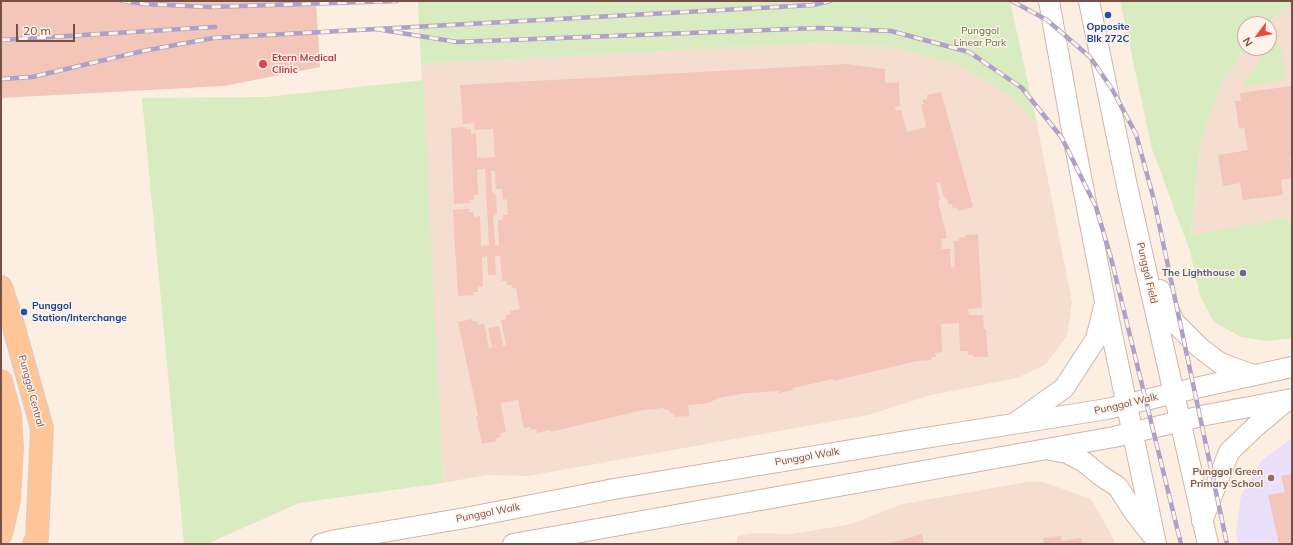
<!DOCTYPE html>
<html>
<head>
<meta charset="utf-8">
<style>
  body { margin:0 }
  #map { position:relative; width:1293px; height:545px; overflow:hidden; background:#fdeee2; font-family:Mulish,sans-serif }
  canvas { display:block }
  .frame { position:absolute; inset:0; border:2px solid #755048; pointer-events:none }
  .north { position:absolute; left:1237px; top:16px; width:40px; height:40px; box-sizing:border-box; background:#fff2e9; border:1px solid #c8b1a9; border-radius:50%; rotate:238deg; font-size:11px; font-weight:700; line-height:16px; text-align:center; color:#755048 }
  .north::after { content:''; display:block; margin:auto; width:14px; height:18px; background:#eb4b43; clip-path:polygon(50% 0,100% 100%,50% 72%,0 100%) }
  .scale { position:absolute; left:16px; top:24px; width:59px; height:18px; box-sizing:border-box; border:2px solid #755048; border-top:0; padding-left:5px; font-size:12px; line-height:14px; white-space:nowrap; color:#755048; -webkit-text-stroke:3px #fff2e9; paint-order:stroke }
</style>
</head>
<body>
<div id="map">
<canvas width="1293" height="545"></canvas>
<div class="frame"></div>
<div class="north">N</div>
<div class="scale">20 m</div>
</div>
<script>
const ctx = document.querySelector('canvas').getContext('2d');
ctx.lineJoin = 'round';
function paint(path, color) {
  ctx.fillStyle = color;
  ctx.fill(path, 'evenodd');
}
function shape(rows) {
  const path = new Path2D();
  for (const r of rows) {
    path.moveTo(r[0], r[1]);
    for (let i = 2; i < r.length; i += 2) path.lineTo(r[i], r[i + 1]);
  }
  return path;
}
function trace(path, color, width, dash) {
  ctx.strokeStyle = color;
  ctx.lineWidth = width;
  ctx.lineCap = dash ? 'butt' : 'round';
  ctx.setLineDash(dash || []);
  ctx.stroke(path);
}
function write(font, color, halo, rows, align = 'center') {
  ctx.font = font + ' Mulish,sans-serif';
  ctx.lineWidth = 3;
  ctx.setLineDash([]);
  ctx.textBaseline = 'middle';
  ctx.strokeStyle = halo;
  ctx.fillStyle = color;
  for (const [text, x, y, turn = 0] of rows) {
    ctx.save();
    ctx.translate(x, y);
    ctx.rotate((+turn || 0) * Math.PI / 180);
    ctx.textAlign = isNaN(turn) ? turn : align;
    if (halo) ctx.strokeText(text, 0, 0);
    ctx.fillText(text, 0, 0);
    ctx.restore();
  }
}
const residential = shape([
  [1292,4,1292,217,1191,236,1200,145,1222,82,1247,48,1269,48,1269,24,1265,24],
  [820,43,896,48,957,65,1007,94,1037,124,1072,302,1067,336,1046,364,1017,378,931,395,868,415,528,476,487,475,443,483,421,64],
  [1027,482,1043,482,1091,499,1113,538,1115,544,724,544,737,542,737,536,757,533,793,534,851,524,903,504]
]);
const education = shape([
  [1289,440,1292,440,1292,544,1238,544,1236,532,1241,495,1261,461]
]);
const green = shape([
  [418,1,1010,1,1037,124,1007,94,957,65,896,48,820,43,421,64],
  [1120,1,1292,1,1292,4,1265,24,1245,24,1245,48,1247,48,1222,82,1200,145,1191,235,1292,217,1292,338,1267,341,1241,337,1214,322,1200,296,1190,251,1152,149],
  [1281,42,1286,80,1244,86,1243,83,1273,43],
  [423,80,443,483,299,503,207,544,184,544,142,98,266,97]
]);
const building = shape([
  [1,1,316,1,320,67,224,86,1,98],
  [847,64,885,69,885,83,899,82,900,106,895,107,896,111,901,110,907,132,926,127,921,105,924,104,922,100,927,99,927,95,941,92,973,207,958,211,957,207,953,209,952,204,949,205,946,197,944,197,940,182,936,183,940,200,938,201,947,238,941,239,942,249,950,249,951,268,955,267,954,241,959,241,959,238,965,237,965,235,978,234,982,308,968,309,969,315,983,315,984,329,986,329,988,357,973,357,973,355,968,355,967,351,960,351,959,323,941,324,942,352,935,353,936,357,931,357,932,360,917,361,833,381,833,379,793,388,793,390,779,393,778,391,747,393,718,398,709,403,688,405,689,416,674,417,674,413,669,413,669,410,664,410,664,408,643,410,550,432,550,430,537,433,536,429,531,430,530,427,524,428,518,400,501,403,506,432,500,433,501,437,496,438,497,441,482,444,476,416,478,416,458,322,472,319,473,322,477,321,478,325,484,323,489,348,492,347,488,328,499,326,503,346,506,345,501,320,506,319,506,315,511,314,510,311,520,309,516,288,512,288,512,285,507,285,507,281,502,281,500,256,495,256,496,275,488,275,487,256,482,257,483,287,478,287,478,292,473,292,474,295,458,296,453,210,469,209,469,212,473,212,474,217,480,216,481,246,489,245,485,169,477,169,478,195,474,195,474,200,469,200,470,203,454,204,451,128,465,127,466,129,471,129,471,134,476,133,477,158,495,157,493,129,475,130,474,123,463,124,460,85],
  [491,171,495,171,496,189,502,189,503,200,507,199,508,215,503,215,503,220,498,220,499,245,495,245,493,217,497,213,496,196,492,192],
  [1292,86,1292,157,1290,157,1292,178,1281,180,1283,195,1243,200,1240,183,1223,186,1218,155,1248,150,1244,128,1239,129,1235,101,1241,101,1240,93],
  [1292,474,1292,544,1279,544,1268,495,1285,492,1281,476],
  [922,534,924,544,888,544],
  [1061,536,1062,541,1081,538,1082,544,1044,544,1043,538]
]);
const minor = shape([
  [1049,1,1072,130,1105,301,1156,544],
  [1089,1,1127,186,1208,544],
  [1160,290,1174,322,1199,347,1220,363,1253,375],
  [1018,421,1064,388,1096,339,1104,307],
  [1050,450,1067,453,1084,462,1100,475,1118,487,1134,512,1152,535],
  [1202,521,1229,452,1255,427,1285,402],
  [321,544,336,540,465,518,614,489,900,442,1107,409,1200,387,1292,367],
  [513,544,1114,437,1206,415,1292,399]
]);
const major = shape([
  [1,287,10,314,42,428,37,538,34,544],
  [1,381,10,415,12,447,9,500,1,534]
]);
const rail = shape([
  [122,1,145,4,210,7,397,1],
  [1012,1,1047,20,1090,57,1112,89,1136,134,1154,200,1227,544],
  [376,29,457,42,818,28,891,31,969,52,1022,88,1062,138,1096,207,1111,258,1181,544],
  [1,40,215,27],
  [1,79,32,77,143,51,213,38,813,5,830,1]
]);
const markers = [
  [1108,15,4,"#1a4fb4"],
  [263,64,5,"#e0444e"],
  [1243,273,4,"#5c6f8a"],
  [24,312,4,"#1a4fb4"],
  [1271,478,4,"#8d6e63"]
];
const transitNames = [
  ["Opposite",1108,27],
  ["Blk 272C",1108,39],
  ["Punggol",32,306,"left"],
  ["Station/Interchange",32,318,"left"]
];
const parkNames = [
  ["Punggol",980,31],
  ["Linear Park",980,43]
];
const healthNames = [
  ["Etern Medical",272,58],
  ["Clinic",272,70]
];
const streetNames = [
  ["Punggol Field",1147,273,77],
  ["Punggol Central",31,391,75],
  ["Punggol Walk",1126,404,-13],
  ["Punggol Walk",807,457,-10],
  ["Punggol Walk",488,513,-11]
];
const serviceNames = [
  ["The Lighthouse",1235,273]
];
const educationNames = [
  ["Punggol Green",1263,472],
  ["Primary School",1263,484]
];
paint(residential, '#f5ded0');
paint(education, '#ebdff9');
paint(green, '#d9ebc0');
paint(building, '#f3c6b9');
trace(minor, '#d0b5ab', 22);
trace(major, '#d8cecc', 24);
trace(minor, '#fff', 20);
trace(major, '#fec698', 22);
trace(rail, '#aea1c6', 4.5);
trace(rail, '#fff2e9', 3, [9]);
for (const [x, y, r, color] of markers) {
  const dot = new Path2D();
  dot.arc(x, y, r, 0, 2 * Math.PI);
  ctx.fillStyle = color;
  ctx.fill(dot);
  trace(dot, '#fff2e9', 1.5);
}
write('bold 10px', '#164399', '#fff2e9', transitNames);
write('10px', '#58753c', '#fff2e9', parkNames);
write('bold 10px', '#be3a42', '#fff2e9', healthNames, 'left');
write('10px', '#755048', '#fff2e9', streetNames);
write('bold 10px', '#4e5e75', '#fff2e9', serviceNames, 'right');
write('bold 10px', '#785e54', '#fff2e9', educationNames, 'right');
</script>
</body>
</html>
